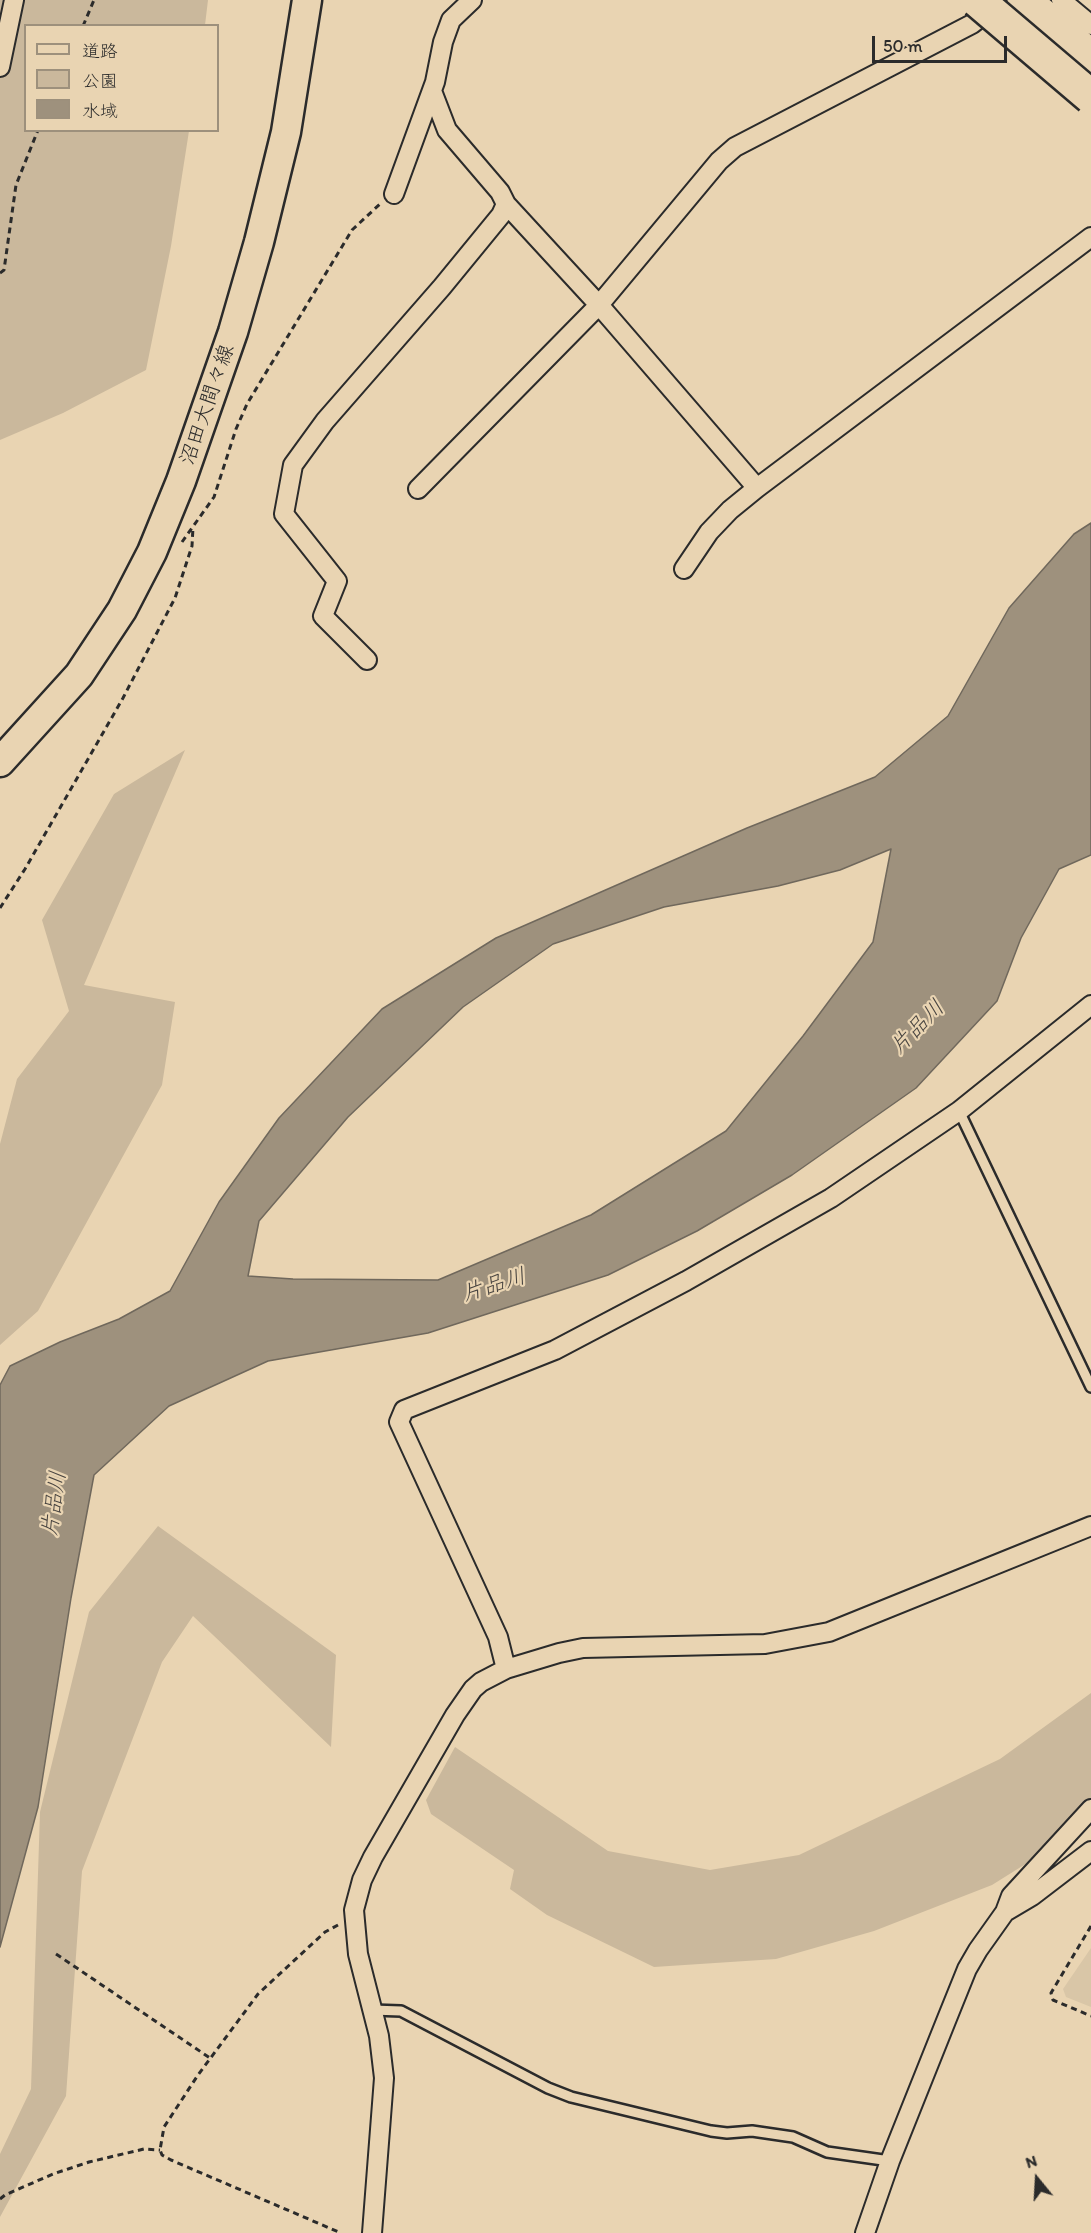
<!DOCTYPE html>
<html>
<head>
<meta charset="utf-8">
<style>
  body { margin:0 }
  #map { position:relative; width:1091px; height:2233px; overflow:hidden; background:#e9d4b2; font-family:Itim,"Klee One",sans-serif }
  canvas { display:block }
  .legend { position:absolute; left:24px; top:24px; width:195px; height:108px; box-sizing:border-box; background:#e9d4b2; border:2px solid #9d907c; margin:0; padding:8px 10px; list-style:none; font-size:18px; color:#2b2b2b }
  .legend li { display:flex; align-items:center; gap:12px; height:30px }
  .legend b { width:30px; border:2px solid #9d907c }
  .north { position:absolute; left:1007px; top:2149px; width:60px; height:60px; -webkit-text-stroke:4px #e9d4b2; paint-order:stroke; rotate:342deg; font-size:16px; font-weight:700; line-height:24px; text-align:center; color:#2b2b2b }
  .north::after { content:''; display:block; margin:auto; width:21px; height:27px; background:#2b2b2b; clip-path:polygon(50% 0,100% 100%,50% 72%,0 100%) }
  .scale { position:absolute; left:872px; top:36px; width:135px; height:27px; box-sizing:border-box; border:3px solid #2b2b2b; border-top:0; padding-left:8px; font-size:18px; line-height:21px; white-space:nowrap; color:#2b2b2b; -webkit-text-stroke:4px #e9d4b2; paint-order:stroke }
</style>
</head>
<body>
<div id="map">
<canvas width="1091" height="2233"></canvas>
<ul class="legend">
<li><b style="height:8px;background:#e9d4b2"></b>道路</li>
<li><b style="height:16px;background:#cab89c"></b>公園</li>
<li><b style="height:16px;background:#9e917d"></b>水域</li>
</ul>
<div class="north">N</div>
<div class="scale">50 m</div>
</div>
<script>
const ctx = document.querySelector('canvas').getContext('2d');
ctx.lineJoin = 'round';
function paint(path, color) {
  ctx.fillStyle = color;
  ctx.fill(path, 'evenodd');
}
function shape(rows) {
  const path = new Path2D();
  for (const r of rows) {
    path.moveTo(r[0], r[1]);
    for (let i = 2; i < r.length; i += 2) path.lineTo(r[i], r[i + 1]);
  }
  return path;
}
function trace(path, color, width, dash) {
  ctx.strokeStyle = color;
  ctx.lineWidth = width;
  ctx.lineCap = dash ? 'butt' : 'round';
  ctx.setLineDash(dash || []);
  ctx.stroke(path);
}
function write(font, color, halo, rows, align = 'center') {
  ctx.font = font + ' Itim,"Klee One",sans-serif';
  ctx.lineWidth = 4.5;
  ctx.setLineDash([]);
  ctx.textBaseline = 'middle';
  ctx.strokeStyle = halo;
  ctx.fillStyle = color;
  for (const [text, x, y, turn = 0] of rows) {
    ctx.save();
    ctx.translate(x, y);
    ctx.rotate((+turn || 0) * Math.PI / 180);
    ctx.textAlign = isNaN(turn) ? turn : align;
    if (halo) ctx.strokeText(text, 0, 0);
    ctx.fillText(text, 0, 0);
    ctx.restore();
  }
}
const built = shape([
  [1091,1948,1091,2007,1066,1997,1063,1989]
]);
const green = shape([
  [0,0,208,0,205,25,26,26,26,130,189,131,171,246,146,370,63,413,0,440],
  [185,750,84,985,175,1002,162,1085,38,1311,0,1345,0,1144,17,1079,69,1011,42,920,114,794],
  [158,1526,336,1655,331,1747,193,1616,162,1662,82,1871,66,2096,0,2217,0,2154,31,2089,40,1812,89,1612],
  [1091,1693,1091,1823,992,1885,874,1931,776,1959,654,1967,547,1915,510,1889,514,1870,431,1814,426,1800,455,1747,608,1851,710,1870,799,1855,1000,1759]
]);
const water = shape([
  [1091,523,1091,855,1059,869,1021,938,997,1001,916,1088,792,1175,697,1231,608,1275,428,1333,268,1361,169,1406,94,1475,71,1598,38,1807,0,1947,0,1385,10,1366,60,1342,119,1319,170,1291,219,1202,279,1118,382,1009,496,938,747,828,875,777,948,716,1009,608,1074,534,1091,523],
  [891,849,873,942,803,1036,726,1131,591,1215,438,1280,293,1279,248,1276,259,1221,348,1117,463,1007,553,944,664,907,778,886,840,870,891,849]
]);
const path = shape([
  [83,26,94,0],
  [0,273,4,270,16,185,38,130],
  [182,542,214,497,236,429,247,404,352,230,380,204],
  [0,908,25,869,123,698,175,598,192,546,193,527],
  [338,1925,325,1932,258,1994,198,2075,164,2127,160,2150,162,2155,171,2160,341,2233],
  [1091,1926,1051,1993,1053,2000,1091,2016],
  [56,1954,210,2058],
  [0,2199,5,2195,53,2174,89,2162,144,2149,160,2150]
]);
const service = shape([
  [959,1111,1091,1387],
  [372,2010,401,2011,548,2088,571,2097,711,2131,727,2133,752,2131,793,2137,827,2152,890,2161]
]);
const minor = shape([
  [1061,0,1091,25],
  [0,67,14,0],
  [394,194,435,82,443,42,451,20,472,0],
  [506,204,599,305,757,488],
  [418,489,599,305,719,161,735,147,972,24,995,6],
  [684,569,709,532,730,510,757,488,1091,237],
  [367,660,323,616,337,581,284,514,293,465,325,421,442,287,501,215,506,204,500,192,447,130,432,91],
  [506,1669,498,1637,399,1422,404,1410,555,1350,686,1281,831,1198,959,1111,1091,1005],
  [1005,1912,1011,1896,1091,1809],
  [372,2233,384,2078,379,2036,358,1954,354,1910,362,1880,373,1857,455,1715,473,1689,481,1682,506,1669,559,1653,583,1648,765,1644,829,1632,1091,1526],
  [865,2233,890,2161,946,2021,967,1969,978,1950,1005,1912,1032,1896,1091,1851]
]);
const primary = shape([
  [0,762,79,675,122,610,152,552,181,481,233,332,259,242,286,132,307,0]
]);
const motorway = shape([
  [1024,0,1091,57]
]);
const motorwayBridge = shape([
  [977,0,1091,97]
]);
const streetNames = [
  ["沼田大間々線",208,405,-71]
];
const waterNames = [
  ["片品川",918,1028,-45],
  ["片品川",494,1286,-17],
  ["片品川",55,1504,-82]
];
paint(built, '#d9c6a7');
paint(green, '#cab89c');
paint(water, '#9e917d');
trace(water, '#70685c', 1.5);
trace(service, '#2b2b2b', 14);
trace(minor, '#2b2b2b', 22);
trace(primary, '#2b2b2b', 33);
trace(motorway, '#2b2b2b', 38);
trace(path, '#2b2b2b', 3, [6, 4.5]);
trace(service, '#e9d4b2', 9);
trace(minor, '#e9d4b2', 18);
trace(primary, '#e9d4b2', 28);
trace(motorway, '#e9d4b2', 33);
trace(motorwayBridge, '#2b2b2b', 38, []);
trace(motorwayBridge, '#e9d4b2', 33);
write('21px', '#2b2b2b', '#e9d4b2', streetNames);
write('italic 22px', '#484440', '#e9d4b2', waterNames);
</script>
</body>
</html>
